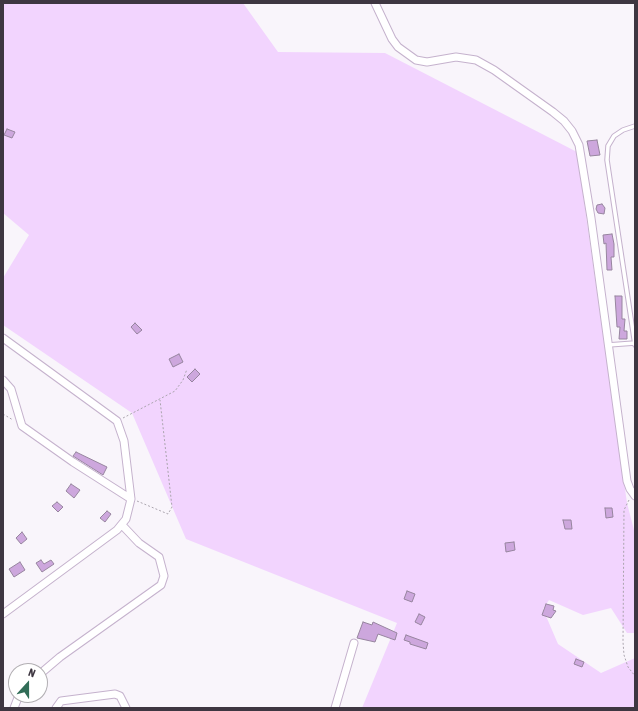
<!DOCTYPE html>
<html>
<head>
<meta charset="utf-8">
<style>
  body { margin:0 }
  #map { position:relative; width:638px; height:711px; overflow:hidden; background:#f9f5fb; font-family:"Asap Condensed",sans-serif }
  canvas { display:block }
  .frame { position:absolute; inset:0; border:4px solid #3e3641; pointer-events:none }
  .north { position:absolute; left:8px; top:663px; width:40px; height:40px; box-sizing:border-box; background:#fff; border:1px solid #b2afb3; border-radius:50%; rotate:21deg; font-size:11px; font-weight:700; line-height:16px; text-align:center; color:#3e3641 }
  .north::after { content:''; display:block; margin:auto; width:14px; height:18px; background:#316d58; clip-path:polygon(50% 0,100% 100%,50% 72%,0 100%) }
</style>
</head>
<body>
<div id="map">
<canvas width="638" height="711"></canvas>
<div class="frame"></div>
<div class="north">N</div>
</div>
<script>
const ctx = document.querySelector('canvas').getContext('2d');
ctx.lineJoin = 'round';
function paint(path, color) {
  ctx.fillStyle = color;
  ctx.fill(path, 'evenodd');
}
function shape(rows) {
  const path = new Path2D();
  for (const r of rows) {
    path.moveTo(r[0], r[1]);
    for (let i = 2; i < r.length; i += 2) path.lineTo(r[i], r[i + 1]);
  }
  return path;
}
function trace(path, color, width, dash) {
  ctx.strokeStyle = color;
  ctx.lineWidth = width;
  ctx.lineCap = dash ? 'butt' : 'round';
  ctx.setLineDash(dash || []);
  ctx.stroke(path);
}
const green = shape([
  [3,3,243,3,278,52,385,53,577,152,627,503,635,534,635,633,627,633,611,608,583,615,549,600,543,609,558,644,601,673,635,658,635,708,362,708,397,623,186,539,132,413,3,325,3,278,29,235,3,213]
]);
const building = shape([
  [7,129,15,132,12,138,4,135,7,129],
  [597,140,600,155,590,156,587,141,597,140],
  [602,204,605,208,604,214,598,213,596,209,597,205,602,204],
  [612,234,614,244,614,257,611,257,612,270,607,270,606,243,604,244,603,235,612,234],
  [615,296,622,296,622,319,625,319,624,331,627,331,627,339,619,339,620,327,617,327,615,296],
  [135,323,142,330,137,334,131,327,135,323],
  [179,354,183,362,173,367,169,359,179,354],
  [195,369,200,374,192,382,187,377,195,369],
  [76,452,107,467,103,475,73,456,76,452],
  [71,484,80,490,74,498,66,491,71,484],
  [57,502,63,507,58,512,52,506,57,502],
  [605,508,612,508,613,517,606,518,605,508],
  [107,511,111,514,105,522,100,518,107,511],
  [563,520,571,520,572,529,565,529,563,520],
  [22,532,27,539,21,544,16,538,22,532],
  [514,542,515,550,506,552,505,543,514,542],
  [41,560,44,564,51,560,54,564,42,572,36,563,41,560],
  [20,562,25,570,14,577,9,569,20,562],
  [407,591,415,594,412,602,404,599,407,591],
  [546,604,554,606,553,610,556,611,551,618,542,615,546,604],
  [419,614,425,617,421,625,415,622,419,614],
  [363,622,372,625,373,622,397,633,395,640,378,634,375,642,357,638,363,622],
  [406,635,428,643,426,649,410,644,410,642,404,640,406,635],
  [576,659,584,662,582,667,574,664,576,659]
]);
const path = shape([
  [3,414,13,420],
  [123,418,175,391,183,380,187,369],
  [629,500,624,510,623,642,624,655,628,667,635,676],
  [137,501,168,514,172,507,160,400]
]);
const lane = shape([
  [635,126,623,130,614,136,608,146,607,160,635,345],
  [608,345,635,343]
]);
const street = shape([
  [375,3,392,39,398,47,416,60,427,62,456,57,476,60,494,70,553,112,564,121,572,131,579,145,591,218,627,481,630,489,635,496],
  [3,338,117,421,124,441,131,499,73,462,22,426,11,389,3,380],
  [3,614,117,530,126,519,131,499],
  [40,674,60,657,161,585,164,576,159,557,139,543,122,525],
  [14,708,19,695],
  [56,708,61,701,115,694,120,696,126,708],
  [335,708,354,643]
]);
paint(green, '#f2d4fe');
paint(building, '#cda7dd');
trace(building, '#97859f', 1);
trace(lane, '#c5b2cd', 5.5);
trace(street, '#c5b2cd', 9);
trace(path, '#aba5ae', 1, [2, 2]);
trace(lane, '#fff', 3.5);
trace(street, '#fff', 7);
</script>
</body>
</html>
